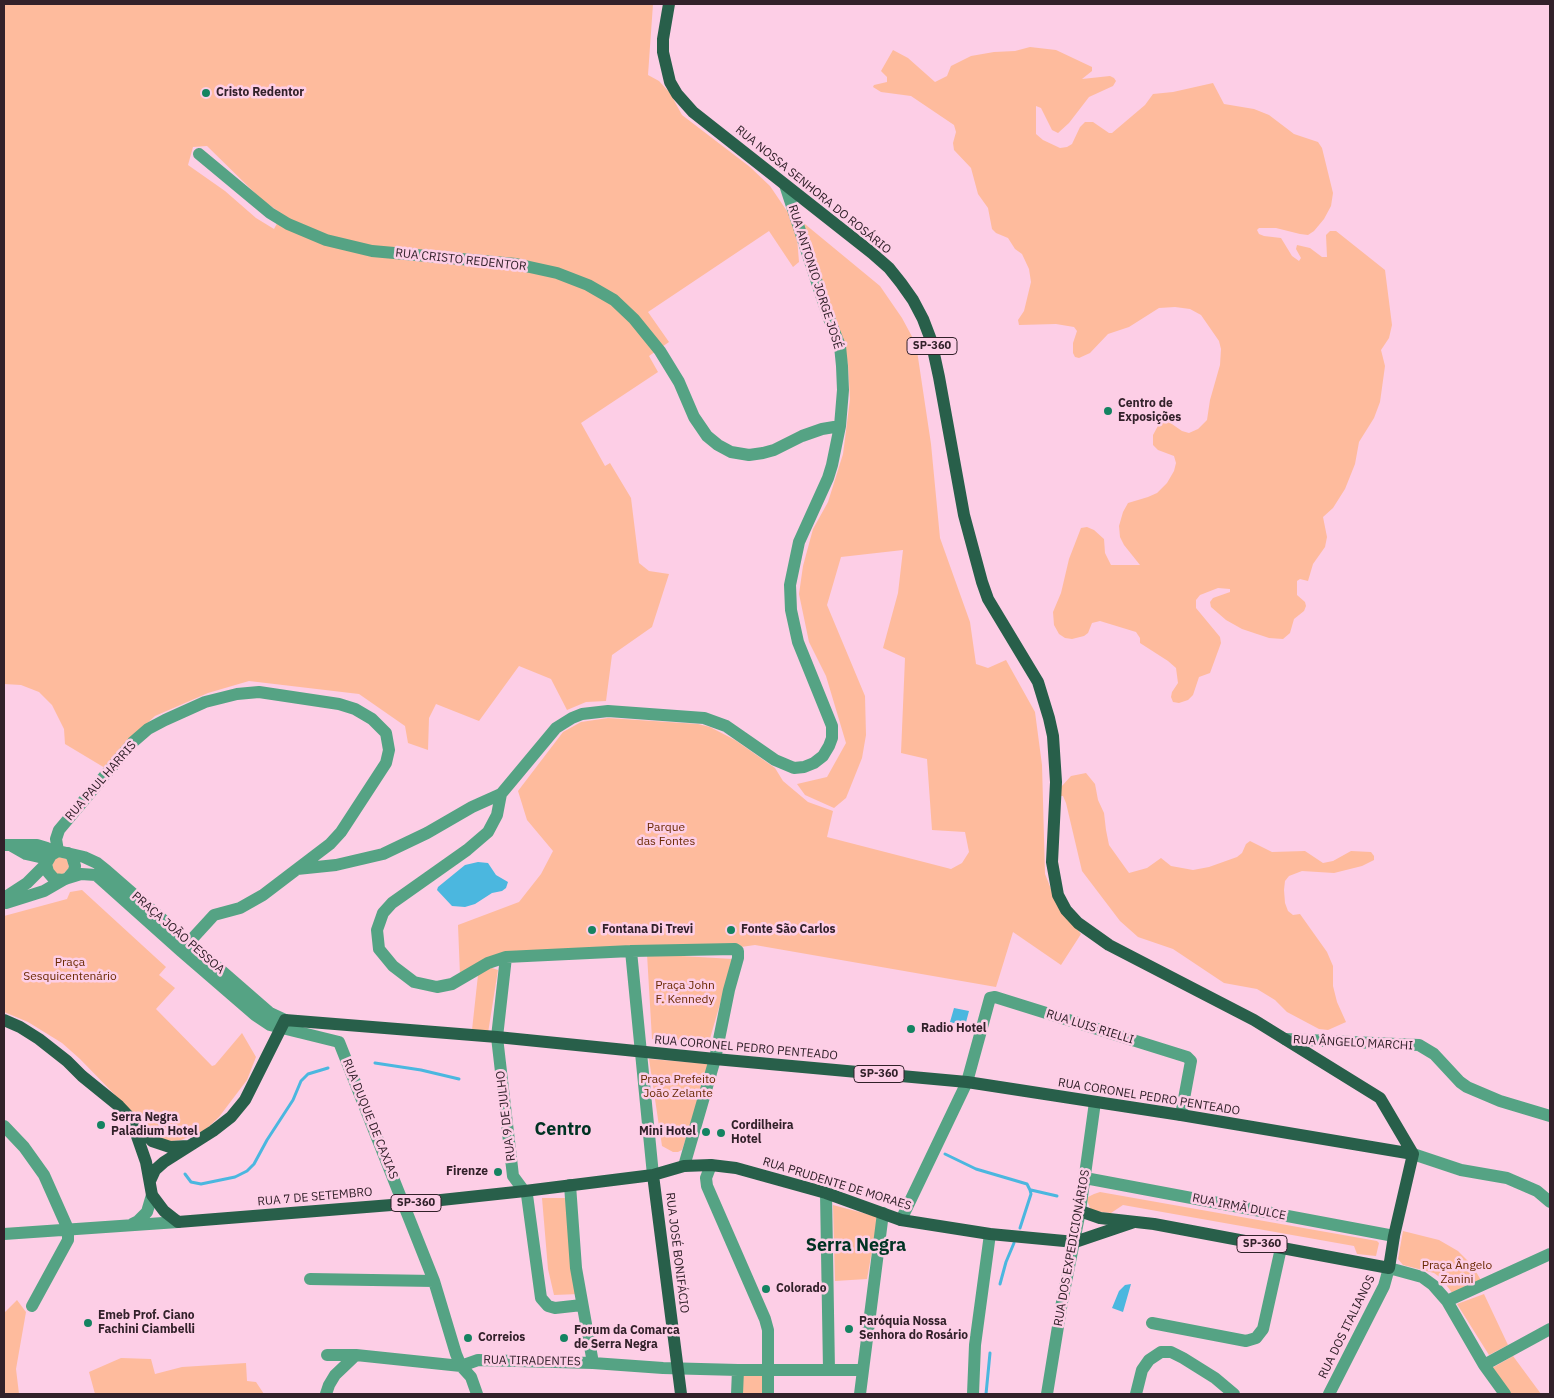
<!DOCTYPE html>
<html>
<head>
<meta charset="utf-8">
<style>
  body { margin:0 }
  #map { position:relative; width:1554px; height:1398px; overflow:hidden; background:#fdcee6; font-family:"IBM Plex Sans",sans-serif }
  canvas { display:block }
  .frame { position:absolute; inset:0; border:5px solid #32212a; pointer-events:none }
</style>
</head>
<body>
<div id="map">
<canvas width="1554" height="1398"></canvas>
<div class="frame"></div>
</div>
<script>
const ctx = document.querySelector('canvas').getContext('2d');
ctx.lineJoin = 'round';
function paint(path, color) {
  ctx.fillStyle = color;
  ctx.fill(path, 'evenodd');
}
function shape(rows) {
  const path = new Path2D();
  for (const r of rows) {
    path.moveTo(r[0], r[1]);
    for (let i = 2; i < r.length; i += 2) path.lineTo(r[i], r[i + 1]);
  }
  return path;
}
function trace(path, color, width, dash) {
  ctx.strokeStyle = color;
  ctx.lineWidth = width;
  ctx.lineCap = dash ? 'butt' : 'round';
  ctx.setLineDash(dash || []);
  ctx.stroke(path);
}
function write(font, color, halo, rows, align = 'center') {
  ctx.font = font + ' "IBM Plex Sans",sans-serif';
  ctx.lineWidth = 5;
  ctx.setLineDash([]);
  ctx.textBaseline = 'middle';
  ctx.strokeStyle = halo;
  ctx.fillStyle = color;
  for (const [text, x, y, turn = 0] of rows) {
    ctx.save();
    ctx.translate(x, y);
    ctx.rotate((+turn || 0) * Math.PI / 180);
    ctx.textAlign = isNaN(turn) ? turn : align;
    if (halo) ctx.strokeText(text, 0, 0);
    ctx.fillText(text, 0, 0);
    ctx.restore();
  }
}
const green = shape([
  [4,4,653,4,648,75,659,81,670,93,682,115,750,167,770,186,789,214,797,237,799,262,793,267,769,231,648,312,669,342,649,356,658,372,581,423,605,466,610,463,631,498,639,563,649,571,669,574,652,627,612,655,606,701,586,702,567,710,551,679,519,666,479,721,436,704,429,718,428,750,408,743,405,726,359,694,249,681,208,693,155,716,131,738,105,768,65,744,64,729,52,705,39,692,21,685,4,684],
  [207,146,261,199,282,214,274,229,256,218,225,191,188,165,193,147],
  [1030,47,1056,50,1092,67,1092,71,1082,79,1110,76,1114,78,1116,81,1113,86,1089,97,1069,123,1058,133,1052,130,1041,108,1036,106,1036,134,1043,140,1060,148,1067,147,1072,144,1080,127,1085,122,1093,122,1109,133,1112,133,1145,105,1153,94,1173,92,1213,83,1224,104,1254,109,1269,115,1294,134,1318,142,1322,148,1333,193,1331,206,1324,219,1314,231,1308,235,1300,234,1276,228,1259,228,1257,230,1259,234,1264,236,1281,238,1292,256,1299,261,1301,258,1296,249,1297,245,1310,248,1322,257,1327,257,1326,235,1330,231,1336,231,1385,270,1392,325,1389,338,1381,350,1385,366,1380,402,1374,418,1359,442,1355,464,1345,489,1333,508,1323,517,1327,537,1325,547,1313,564,1308,581,1300,579,1297,581,1297,595,1305,602,1306,606,1304,611,1294,619,1290,633,1283,639,1269,638,1242,629,1226,620,1211,607,1210,602,1213,598,1230,592,1230,589,1218,588,1200,595,1196,600,1196,608,1220,637,1221,643,1210,673,1199,677,1193,695,1188,700,1179,703,1173,702,1171,697,1172,692,1178,683,1176,668,1168,661,1140,643,1140,638,1136,632,1100,621,1092,623,1088,633,1084,636,1072,639,1065,638,1059,634,1054,625,1053,612,1061,593,1069,559,1081,528,1087,527,1094,530,1104,539,1105,553,1111,565,1140,565,1124,545,1120,537,1119,526,1123,512,1128,503,1148,497,1157,493,1167,483,1174,471,1176,463,1174,456,1158,450,1153,445,1153,435,1159,424,1163,422,1169,422,1182,431,1189,433,1198,429,1207,420,1210,400,1220,365,1221,349,1219,341,1201,315,1190,309,1175,307,1159,308,1129,327,1108,334,1090,353,1079,358,1075,357,1073,353,1073,343,1077,331,1074,327,1056,324,1019,325,1018,320,1024,311,1031,282,1029,269,1022,254,1015,249,1008,238,996,233,992,229,988,208,978,194,971,168,954,150,953,143,956,132,954,125,911,96,881,92,873,87,874,85,887,82,887,77,881,71,893,50,908,58,935,82,947,76,951,66,971,56,994,52,1015,51],
  [800,220,880,286,902,318,916,344,931,444,940,538,970,622,976,664,988,668,1006,660,1035,712,1042,765,1045,874,1053,894,1064,914,1081,934,1061,965,1013,932,996,987,755,945,741,947,508,954,460,975,458,925,519,902,541,874,553,851,527,820,518,791,563,732,581,722,608,718,698,724,710,727,735,740,775,768,783,781,808,802,833,811,827,837,951,869,962,863,969,852,965,832,932,830,927,759,901,753,905,658,883,648,898,593,903,550,841,557,827,605,865,696,866,735,862,758,846,798,834,808,805,795,797,784,827,777,846,743,826,676,809,642,799,594,803,566,813,529,828,502,843,454,850,399,848,364,838,324,816,271],
  [1086,773,1095,784,1098,800,1104,813,1106,830,1109,845,1129,873,1147,868,1161,858,1171,866,1193,870,1209,867,1237,857,1242,853,1246,844,1250,841,1272,852,1305,851,1323,863,1333,861,1351,851,1371,852,1374,856,1374,860,1362,866,1334,873,1302,871,1289,876,1285,881,1284,890,1285,903,1288,911,1293,915,1300,914,1327,952,1333,966,1333,986,1337,1002,1346,1022,1328,1030,1319,1029,1287,1012,1275,1000,1257,989,1224,983,1173,949,1138,937,1120,921,1082,871,1066,803,1063,796,1061,796,1061,787,1071,776],
  [58,857,67,859,69,868,63,874,57,874,53,871,52,862],
  [82,890,166,967,159,975,175,988,156,1009,212,1066,215,1065,242,1033,256,1057,247,1080,219,1117,205,1130,181,1140,171,1141,160,1139,152,1133,80,1059,62,1043,28,1022,4,1012,4,916,67,899,70,892],
  [647,954,733,959,709,1042,652,1039],
  [489,967,498,970,488,1033,472,1030,478,975],
  [649,1059,711,1064,682,1150,678,1152,673,1152,662,1146],
  [1100,1192,1377,1241,1379,1243,1376,1256,1357,1254,1354,1246,1123,1205,1111,1213,1094,1211,1090,1208,1087,1200,1088,1197,1094,1194],
  [542,1198,570,1198,579,1294,554,1295,548,1269],
  [833,1205,878,1217,867,1279,835,1281],
  [1403,1231,1439,1240,1458,1251,1472,1265,1482,1282,1453,1294,1441,1278,1434,1273,1403,1265,1398,1259],
  [1484,1294,1508,1345,1489,1355,1457,1304],
  [17,1300,26,1312,16,1369,19,1394,4,1394,4,1313],
  [1513,1356,1541,1394,1511,1394,1492,1368],
  [121,1358,151,1359,155,1374,182,1367,246,1363,247,1381,256,1382,264,1394,95,1394,89,1372],
  [741,1373,763,1373,763,1394,740,1394]
]);
const water = shape([
  [478,862,488,863,496,875,508,882,506,888,502,891,492,893,475,904,465,907,452,906,437,890,438,887,465,865],
  [954,1008,969,1011,965,1026,950,1022],
  [1131,1284,1123,1312,1112,1308,1119,1291,1125,1285]
]);
const stream = shape([
  [375,1063,421,1070,459,1079],
  [945,1154,976,1169,1027,1184,1030,1190,1031,1194,1020,1228],
  [185,1174,191,1182,201,1184,235,1177,247,1171,254,1164,267,1140,293,1100,301,1081,308,1074,328,1068],
  [1031,1190,1057,1196],
  [1000,1284,1006,1262,1014,1243],
  [986,1394,990,1353]
]);
const minor = shape([
  [199,154,270,213,288,224,326,240,372,251,516,264,557,273,588,285,614,300,634,319,660,351,679,382,694,417,707,436,718,445,731,452,749,455,763,453,774,450,802,436,822,429,840,426],
  [4,845,37,845,47,848,55,852],
  [12,846,26,854,48,859],
  [58,851,56,839,59,830,133,742,148,729,165,720,205,702,237,694,259,692,339,704,355,709,372,719,386,733,389,750,386,763,341,832,330,844,263,895,240,908,214,915,181,951],
  [46,864,48,872,54,879,63,880,68,878,74,871,75,866,72,856,68,853],
  [297,869,336,865,383,854,427,833,472,807,501,794],
  [68,878,81,874,96,875,181,951,255,1015,270,1025,339,1042],
  [4,898,27,883,46,864,51,855,58,851,84,857,97,863,107,871,270,1013,285,1020],
  [6,903,44,891,63,880],
  [631,951,653,1175],
  [506,957,497,1037,513,1176,527,1195,541,1298,548,1306,555,1308,582,1305],
  [1285,1039,1419,1045,1434,1054,1460,1082,1467,1087,1500,1101,1550,1116],
  [339,1042,434,1281,456,1354,461,1366,471,1377,477,1394],
  [4,1126,24,1147,44,1175,68,1229,68,1240,32,1306],
  [1413,1154,1461,1170,1507,1178,1537,1191,1550,1202],
  [711,1165,706,1178,707,1186,765,1319,768,1330,768,1394],
  [684,1166,715,1059,729,990,738,958,738,951,735,949,631,951,506,957,488,963,452,984,437,987,414,982,393,966,379,949,377,930,383,913,392,903,467,850,488,832,497,815,501,794,556,728,572,718,582,714,608,711,704,718,726,726,775,760,794,768,804,767,814,763,823,756,829,746,832,738,832,726,798,642,791,610,790,585,799,542,828,478,832,465,840,426,843,390,842,366,840,346,828,316,785,185],
  [1085,1178,1394,1236],
  [570,1185,576,1268,593,1363],
  [826,1193,829,1370],
  [901,1220,967,1082,990,998,995,997,1187,1057,1191,1061,1181,1115],
  [132,1224,138,1221,147,1212,152,1195],
  [4,1234,178,1222],
  [310,1279,434,1281],
  [1447,1301,1550,1254],
  [1152,1323,1246,1341,1256,1338,1263,1329,1281,1248],
  [327,1355,356,1355,461,1366,478,1360,593,1363,663,1368,738,1370,863,1370],
  [1484,1365,1550,1329],
  [326,1394,329,1385,335,1375,356,1355],
  [737,1394,738,1370],
  [860,1394,883,1213],
  [973,1394,975,1345,990,1234],
  [1047,1394,1062,1302,1080,1211,1095,1102],
  [1136,1394,1142,1370,1149,1360,1161,1352,1171,1352,1183,1358,1215,1378,1234,1394],
  [1329,1394,1384,1286,1389,1268,1422,1277,1433,1285,1447,1301,1484,1365,1505,1394]
]);
const major = shape([
  [669,4,663,39,663,52,670,82,677,94,693,112,872,253,889,268,901,283,913,300,923,319,931,340,939,377,964,515,982,582,988,599,1038,682,1049,718,1053,736,1056,782,1052,862,1058,895,1066,910,1078,923,1109,945,1254,1020,1380,1098,1413,1154],
  [4,1020,20,1027,39,1039,67,1061,82,1076,119,1106,152,1141,170,1147,188,1146],
  [131,1119,146,1162,152,1195,164,1211,178,1222,404,1204,525,1191,653,1175,684,1166,711,1165,736,1168,826,1193,901,1220,990,1234,1075,1242,1134,1222],
  [653,1175,681,1394],
  [150,1181,155,1170,164,1162,213,1131,231,1117,245,1100,285,1020,497,1037,715,1059,967,1082,1181,1115,1413,1154],
  [1080,1211,1100,1218,1154,1224,1389,1268,1394,1236,1413,1154]
]);
const markers = [
  [206,93,5,"#148361"],
  [1108,411,5,"#148361"],
  [592,930,5,"#148361"],
  [731,930,5,"#148361"],
  [911,1029,5,"#148361"],
  [101,1125,5,"#148361"],
  [706,1132,5,"#148361"],
  [721,1133,5,"#148361"],
  [498,1172,5,"#148361"],
  [766,1289,5,"#148361"],
  [88,1323,5,"#148361"],
  [849,1329,5,"#148361"],
  [468,1338,5,"#148361"],
  [564,1338,5,"#148361"]
];
const shields = [
  [932,346,50],
  [879,1074,50],
  [416,1203,50],
  [1262,1244,50]
];
const shieldNames = [
  ["SP-360",932,346],
  ["SP-360",879,1074],
  ["SP-360",416,1203],
  ["SP-360",1262,1244]
];
const poiNames = [
  ["Cristo Redentor",216,93],
  ["Centro de",1118,404],
  ["Exposições",1118,418],
  ["Fontana Di Trevi",602,930],
  ["Fonte São Carlos",741,930],
  ["Radio Hotel",921,1029],
  ["Serra Negra",111,1118],
  ["Paladium Hotel",111,1132],
  ["Cordilheira",731,1126],
  ["Hotel",731,1140],
  ["Mini Hotel",696,1132,"right"],
  ["Firenze",488,1172,"right"],
  ["Colorado",776,1289],
  ["Emeb Prof. Ciano",98,1316],
  ["Fachini Ciambelli",98,1330],
  ["Paróquia Nossa",859,1322],
  ["Senhora do Rosário",859,1336],
  ["Forum da Comarca",574,1331],
  ["de Serra Negra",574,1345],
  ["Correios",478,1338]
];
const streetNames = [
  ["RUA NOSSA SENHORA DO ROSÁRIO",813,190,39],
  ["RUA CRISTO REDENTOR",461,260,6],
  ["RUA ANTONIO JORGE JOSÉ",815,277,72],
  ["RUA PAUL HARRIS",101,781,-49],
  ["PRAÇA JOÃO PESSOA",178,933,41],
  ["RUA LUIS RIELLI",1090,1027,17],
  ["RUA ÂNGELO MARCHI",1353,1043,3],
  ["RUA CORONEL PEDRO PENTEADO",746,1048,5],
  ["RUA CORONEL PEDRO PENTEADO",1149,1097,9],
  ["RUA 9 DE JULHO",506,1116,-97],
  ["RUA DUQUE DE CAXIAS",370,1119,68],
  ["RUA PRUDENTE DE MORAES",837,1184,17],
  ["RUA 7 DE SETEMBRO",315,1197,-5],
  ["RUA IRMÃ DULCE",1239,1207,11],
  ["RUA DOS EXPEDICIONÁRIOS",1072,1248,-80],
  ["RUA JOSÉ BONIFÁCIO",677,1253,83],
  ["RUA DOS ITALIANOS",1347,1327,-64],
  ["RUA TIRADENTES",532,1361,1]
];
const parkNames = [
  ["Parque",666,828],
  ["das Fontes",666,842],
  ["Praça",70,963],
  ["Sesquicentenário",70,977],
  ["Praça John",685,986],
  ["F. Kennedy",685,1000],
  ["Praça Prefeito",678,1080],
  ["João Zelante",678,1094],
  ["Praça Ângelo",1457,1266],
  ["Zanini",1457,1280]
];
const districtNames = [
  ["Centro",563,1130],
  ["Serra Negra",856,1246]
];
paint(green, '#febb9d');
paint(water, '#4bb7df');
trace(stream, '#4bb7df', 3);
trace(minor, '#55a384', 12);
trace(major, '#285f4a', 12);
for (const [x, y, r, color] of markers) {
  const dot = new Path2D();
  dot.arc(x, y, r, 0, 2 * Math.PI);
  ctx.fillStyle = color;
  ctx.fill(dot);
  trace(dot, '#fdcee6', 2);
}
for (const [x, y, w] of shields) {
  const box = new Path2D();
  box.roundRect(x - w / 2, y - 8.5, w, 17, 4);
  ctx.fillStyle = '#fdcee6';
  ctx.fill(box);
  trace(box, '#32212a', 1);
}
write('bold 11px', '#32212a', null, shieldNames);
write('bold 12px', '#32212a', '#fdcee6', poiNames, 'left');
write('12px', '#32212a', '#fdcee6', streetNames);
write('12px', '#6a2a03', '#fdcee6', parkNames);
write('bold 18px', '#003323', '#fdcee6', districtNames);
</script>
</body>
</html>
